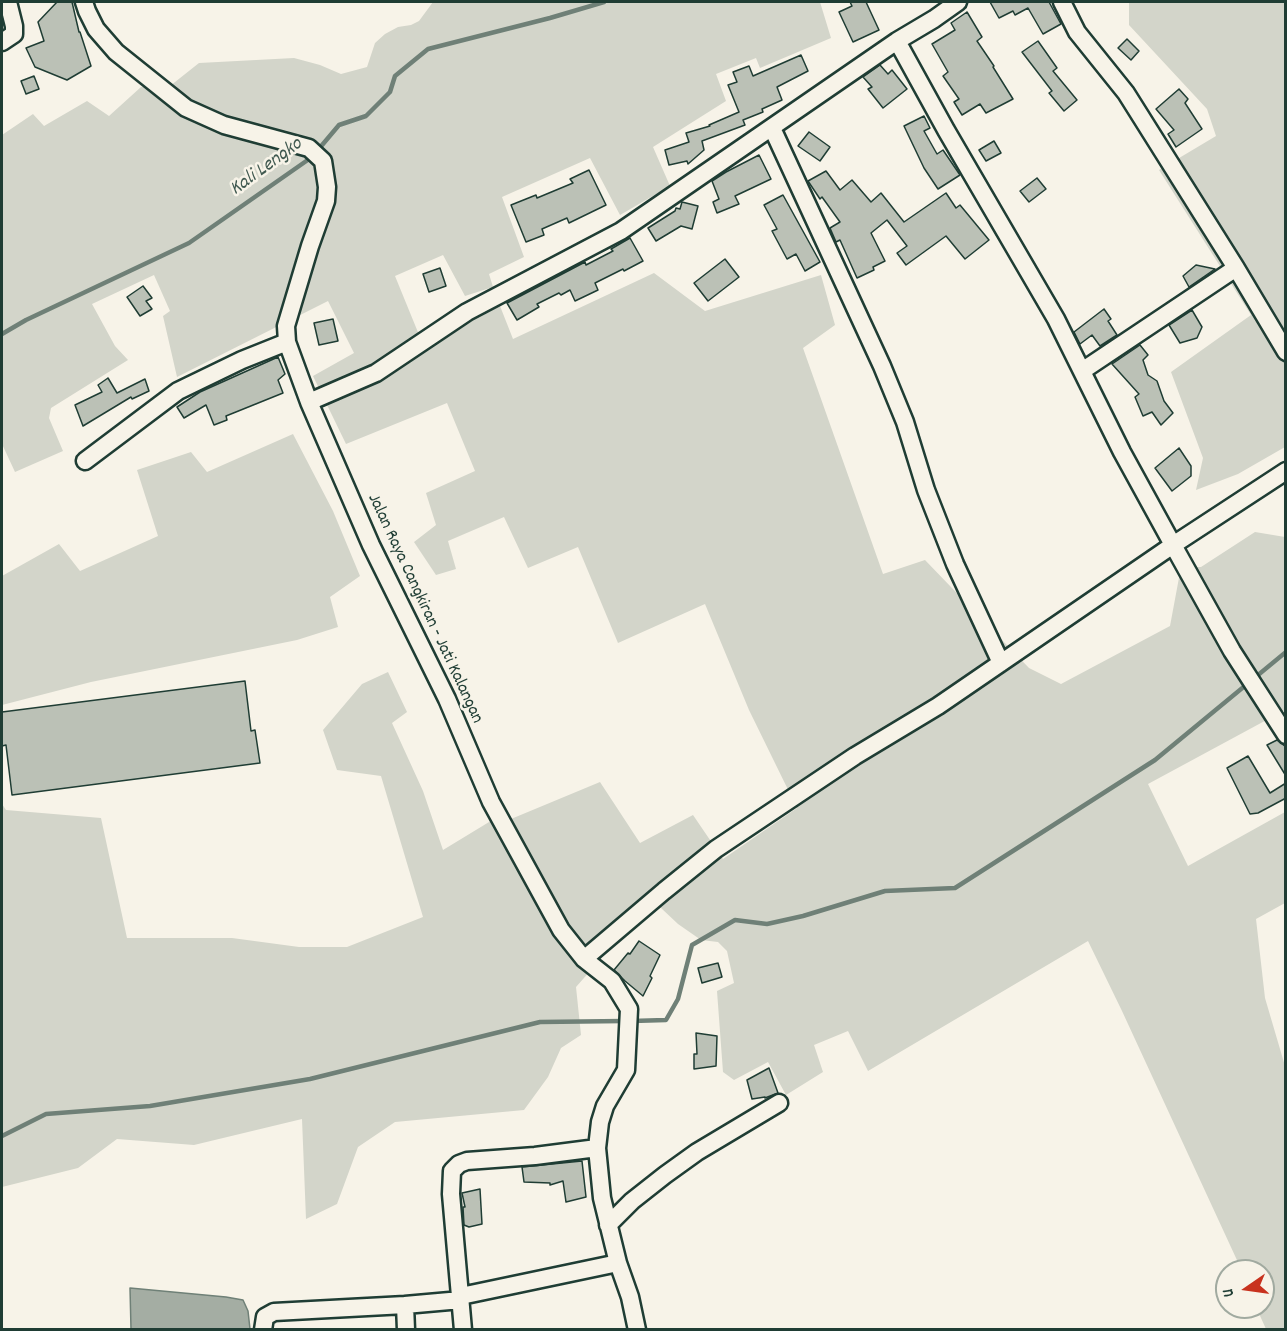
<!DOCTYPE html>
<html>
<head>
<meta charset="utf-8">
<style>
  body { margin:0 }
  #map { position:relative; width:1287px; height:1331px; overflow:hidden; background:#f7f3e8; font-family:Dekko,sans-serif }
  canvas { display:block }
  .frame { position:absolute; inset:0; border:3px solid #1f3d34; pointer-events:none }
  .north { position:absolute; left:1215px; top:1259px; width:60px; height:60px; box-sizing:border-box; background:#f7f3e8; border:2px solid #a1aaa0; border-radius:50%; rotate:257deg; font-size:16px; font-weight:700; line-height:24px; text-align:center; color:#1f3d34 }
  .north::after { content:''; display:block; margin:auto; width:21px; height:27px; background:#c8321e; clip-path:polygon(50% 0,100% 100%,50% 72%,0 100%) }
</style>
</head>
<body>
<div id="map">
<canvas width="1287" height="1331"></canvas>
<div class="frame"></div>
<div class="north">U</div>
</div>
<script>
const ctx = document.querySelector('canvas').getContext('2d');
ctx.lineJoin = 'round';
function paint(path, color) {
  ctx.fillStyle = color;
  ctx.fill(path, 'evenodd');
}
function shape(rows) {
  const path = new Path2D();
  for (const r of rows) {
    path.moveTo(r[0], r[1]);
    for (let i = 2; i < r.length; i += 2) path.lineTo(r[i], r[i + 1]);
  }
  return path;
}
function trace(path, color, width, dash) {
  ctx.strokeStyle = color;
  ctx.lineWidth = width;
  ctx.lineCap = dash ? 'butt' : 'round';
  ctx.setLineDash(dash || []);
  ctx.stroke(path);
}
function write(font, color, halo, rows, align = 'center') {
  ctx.font = font + ' Dekko,sans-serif';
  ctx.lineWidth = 5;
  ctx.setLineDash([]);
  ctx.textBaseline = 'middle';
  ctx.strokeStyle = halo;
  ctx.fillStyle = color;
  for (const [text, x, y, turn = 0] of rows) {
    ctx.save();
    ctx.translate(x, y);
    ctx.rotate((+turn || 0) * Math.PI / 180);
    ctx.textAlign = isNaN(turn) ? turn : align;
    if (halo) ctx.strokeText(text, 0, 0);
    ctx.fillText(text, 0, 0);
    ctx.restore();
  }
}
const green = shape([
  [433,2,820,2,831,38,760,68,756,58,716,74,726,101,653,147,670,186,620,215,590,158,502,197,524,257,489,274,493,287,465,296,443,255,395,276,424,347,500,306,513,339,654,273,705,311,821,275,835,325,803,348,883,574,925,560,1029,668,1061,684,1170,626,1181,567,1201,567,1255,532,1285,537,1285,710,1148,784,1188,866,1285,812,1285,903,1256,919,1265,998,1285,1066,1285,1329,1266,1329,1256,1307,1263,1307,1263,1271,1242,1271,1122,1011,1088,941,868,1071,848,1031,814,1045,823,1072,786,1095,768,1062,734,1080,723,1072,717,991,734,983,727,951,718,942,701,940,678,924,661,908,629,909,605,929,614,944,576,987,581,1035,561,1048,548,1077,524,1110,395,1122,358,1147,337,1204,306,1219,302,1119,194,1145,117,1139,78,1168,2,1187,2,804,6,810,101,818,127,938,232,938,299,947,347,947,423,917,381,776,337,770,323,730,362,684,388,672,407,712,392,723,423,791,443,850,494,819,498,827,511,819,600,782,640,843,693,815,723,859,797,808,749,710,705,604,618,643,578,547,528,568,504,517,448,541,456,569,436,575,414,542,436,525,426,493,475,471,447,403,346,444,313,376,354,353,328,301,177,377,163,316,170,311,154,275,92,304,115,346,128,360,51,408,49,418,63,451,15,472,2,444,2,135,33,114,44,126,87,101,109,116,141,87,170,86,199,63,294,58,320,65,341,74,367,67,375,43,385,34,398,27,411,25,419,21],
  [1129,2,1285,2,1285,447,1238,474,1196,490,1203,458,1171,372,1251,315,1159,170,1216,136,1207,109,1129,25],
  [293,434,333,511,360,576,330,597,338,627,297,640,91,682,2,705,2,576,59,544,80,571,158,536,137,470,191,452,207,472]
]);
const water = shape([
  [130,1288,226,1297,243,1300,248,1311,250,1329,131,1329,130,1288]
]);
const stream = shape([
  [2,334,26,320,189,243,312,157,339,125,366,116,390,92,395,76,428,49,550,18,604,2],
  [632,1021,666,1020,678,999,692,945,735,920,767,924,803,916,885,891,955,888,1155,760,1286,652],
  [2,1136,46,1114,150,1106,310,1079,540,1022,624,1021]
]);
const building = shape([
  [57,2,72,2,79,32,80,32,91,66,67,80,35,67,26,48,44,41,38,22,57,2],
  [850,2,866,2,879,30,853,42,839,12,852,6,850,2],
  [990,2,1049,2,1061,24,1043,34,1028,8,1015,15,1013,11,999,18,990,2],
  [967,12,982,37,977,41,994,66,993,67,1013,99,986,113,980,104,962,115,954,102,959,99,943,76,948,72,932,44,955,30,951,23,967,12],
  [1127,39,1139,51,1131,60,1118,48,1127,39],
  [1038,41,1057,68,1053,71,1077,100,1064,111,1049,93,1052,91,1022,52,1038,41],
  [801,55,808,71,777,87,782,100,762,109,763,112,743,120,745,125,702,141,704,150,688,164,687,161,669,165,665,150,689,142,686,133,710,126,709,125,739,112,728,85,737,82,733,72,749,66,753,76,801,55],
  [880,65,888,74,892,70,907,89,883,108,868,89,872,87,863,77,880,65],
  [34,76,39,89,26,94,21,81,34,76],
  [1179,89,1188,99,1185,103,1202,129,1176,147,1168,134,1174,130,1156,109,1179,89],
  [924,116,930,128,924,131,937,154,943,150,960,175,938,189,924,168,904,126,924,116],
  [809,132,830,147,820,161,798,146,809,132],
  [994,141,1001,153,986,161,979,150,994,141],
  [759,155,771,179,735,196,739,204,717,213,713,202,719,199,712,181,726,172,759,155],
  [589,170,606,205,569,223,567,218,542,229,544,235,526,242,511,205,536,195,537,198,573,183,570,179,589,170],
  [826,171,840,190,852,180,871,202,881,193,904,222,946,193,956,208,960,205,989,240,965,259,946,236,906,265,897,253,907,246,887,220,871,233,885,261,873,267,874,270,857,278,840,240,836,242,830,228,840,222,822,197,820,199,808,181,826,171],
  [1037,178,1046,189,1029,202,1020,191,1037,178],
  [783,195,820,262,805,271,796,254,787,259,772,231,777,229,764,205,783,195],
  [682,202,698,206,692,229,681,226,656,241,648,228,675,211,676,208,680,209,682,202],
  [630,238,643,261,624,271,623,269,595,283,598,290,575,301,570,290,561,295,559,293,537,304,539,307,517,320,507,303,585,262,586,265,613,251,611,249,630,238],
  [725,259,739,277,708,301,694,283,725,259],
  [1196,265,1215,269,1189,287,1183,276,1196,265],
  [440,268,446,286,429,292,423,274,440,268],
  [143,286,152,298,146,301,152,309,140,316,127,297,143,286],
  [1104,309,1111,319,1108,321,1117,335,1100,346,1092,335,1080,344,1074,332,1104,309],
  [1192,310,1202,327,1197,338,1180,343,1169,325,1192,310],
  [333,319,338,341,319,345,314,323,333,319],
  [1140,345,1148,355,1143,360,1148,375,1157,381,1164,401,1173,413,1161,425,1152,412,1143,416,1135,397,1139,394,1112,364,1140,345],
  [278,357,285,374,278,380,283,393,226,416,227,420,214,425,206,405,184,418,177,407,200,392,278,357],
  [108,378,117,393,145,379,149,391,132,399,131,397,83,426,75,405,102,392,98,385,108,378],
  [1179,448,1191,466,1191,476,1172,491,1155,468,1179,448],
  [245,681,251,731,255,730,260,763,12,795,6,745,2,746,2,712,245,681],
  [1277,740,1286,747,1286,776,1267,745,1277,740],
  [1248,756,1270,793,1286,783,1286,798,1258,813,1250,814,1227,768,1248,756],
  [639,941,660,955,650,976,652,978,643,996,625,981,614,970,628,953,630,954,639,941],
  [718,963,722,977,702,983,698,968,718,963],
  [696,1033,717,1036,716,1066,694,1069,694,1054,697,1054,696,1033],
  [769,1068,778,1093,765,1098,765,1097,752,1099,747,1080,769,1068],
  [582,1161,586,1197,566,1202,563,1181,550,1185,550,1183,524,1182,522,1167,582,1161],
  [480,1189,482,1224,469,1227,464,1225,463,1207,465,1207,462,1193,480,1189]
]);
const minor = shape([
  [84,2,87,11,96,29,116,52,186,108,224,125,309,148,323,161,327,187,326,201,310,246,286,326,287,342,309,402,371,545,447,699,491,802,561,930,584,959,612,981,629,1009,626,1070,605,1106,600,1122,597,1148,602,1198,618,1263,630,1297,637,1330],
  [1062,2,1077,32,1126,93,1236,268,1286,352],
  [2,42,14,34,14,26,8,2],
  [772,128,882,366,905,422,926,490,955,564,1001,663],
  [1082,371,1236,268],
  [309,402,376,373,467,312,621,231,897,41],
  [85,461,178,391,242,360,287,342],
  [1286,471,1173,545,1232,651,1286,735],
  [584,959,664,891,716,849,855,756,938,706,1173,545,1122,452,1056,319,946,130,897,41,934,19,958,2],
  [608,1225,632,1201,665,1175,697,1152,779,1103],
  [461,1296,618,1263],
  [263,1330,265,1317,274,1312,405,1305],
  [406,1330,405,1305,461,1300],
  [463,1330,451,1194,452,1171,459,1164,467,1161,535,1156,597,1148]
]);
const streetNames = [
  ["Jalan Raya Cangkiran - Jati Kalangan",424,609,65]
];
const waterNames = [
  ["Kali Lengko",267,168,-36]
];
paint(green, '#d3d5ca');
paint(water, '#a4ada3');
trace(water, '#6f8077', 1.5);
trace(stream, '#6f8077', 4.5);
paint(building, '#bbc1b6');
trace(building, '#1f3d34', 1.5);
trace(minor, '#1f3d34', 21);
trace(minor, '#f7f3e8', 16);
write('18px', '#1f3d34', '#f7f3e8', streetNames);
write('italic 20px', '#405950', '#f7f3e8', waterNames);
</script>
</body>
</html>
